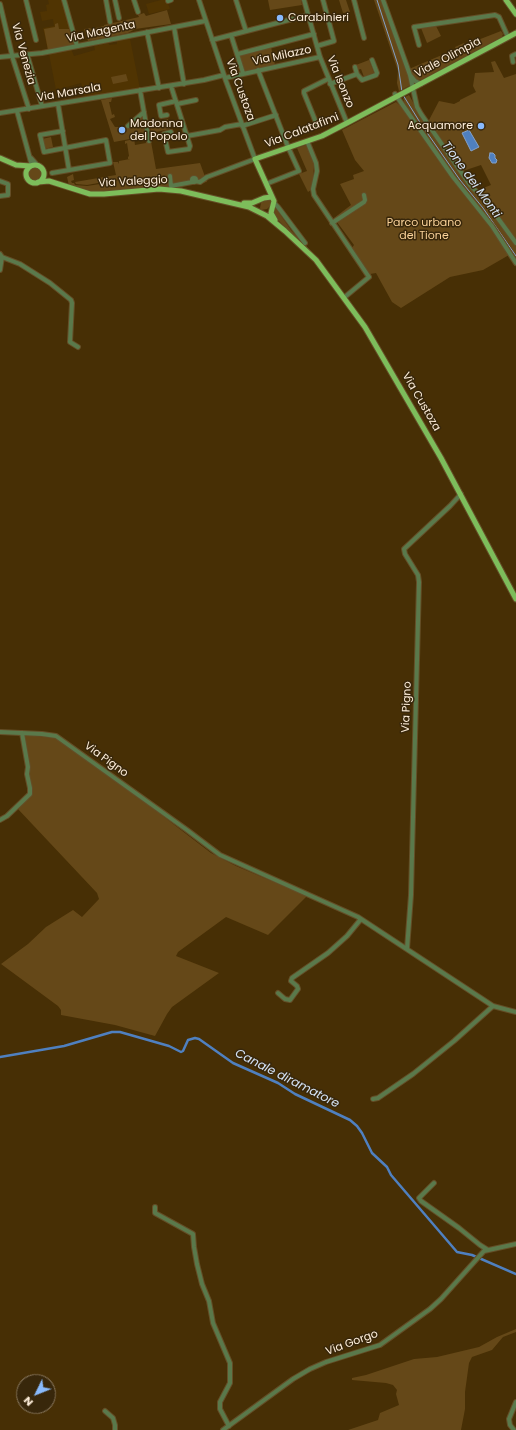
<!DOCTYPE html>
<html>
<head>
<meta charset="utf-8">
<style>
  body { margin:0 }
  #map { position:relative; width:516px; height:1430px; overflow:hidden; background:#472f05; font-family:Poppins,sans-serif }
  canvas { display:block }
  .north { position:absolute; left:16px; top:1374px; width:40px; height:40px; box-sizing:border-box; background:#38270b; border:1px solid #88775e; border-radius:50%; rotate:227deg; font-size:11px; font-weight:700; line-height:16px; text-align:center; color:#ffefdb }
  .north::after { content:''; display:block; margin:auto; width:14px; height:18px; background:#89bafc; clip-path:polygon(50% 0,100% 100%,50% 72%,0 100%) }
</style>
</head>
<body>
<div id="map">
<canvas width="516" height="1430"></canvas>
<div class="north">N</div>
</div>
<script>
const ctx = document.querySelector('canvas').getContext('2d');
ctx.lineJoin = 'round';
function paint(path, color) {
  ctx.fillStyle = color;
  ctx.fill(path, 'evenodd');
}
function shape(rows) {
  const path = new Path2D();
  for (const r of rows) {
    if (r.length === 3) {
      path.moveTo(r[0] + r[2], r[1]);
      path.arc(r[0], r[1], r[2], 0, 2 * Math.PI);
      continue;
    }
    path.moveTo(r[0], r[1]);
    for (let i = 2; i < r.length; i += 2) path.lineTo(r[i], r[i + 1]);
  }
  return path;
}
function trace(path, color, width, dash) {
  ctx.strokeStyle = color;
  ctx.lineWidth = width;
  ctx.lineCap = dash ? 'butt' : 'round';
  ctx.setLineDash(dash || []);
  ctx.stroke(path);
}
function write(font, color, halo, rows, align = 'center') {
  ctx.font = font + ' Poppins,sans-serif';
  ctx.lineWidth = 3;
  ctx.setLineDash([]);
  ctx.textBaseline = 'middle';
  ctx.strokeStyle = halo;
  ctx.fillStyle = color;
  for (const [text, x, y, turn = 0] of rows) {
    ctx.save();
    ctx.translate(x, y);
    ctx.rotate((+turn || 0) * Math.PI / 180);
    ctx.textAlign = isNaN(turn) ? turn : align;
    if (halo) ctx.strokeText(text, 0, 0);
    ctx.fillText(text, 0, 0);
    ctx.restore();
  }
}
const built = shape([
  [48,0,62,0,75,45,48,51,43,28,54,26,53,19,42,21,40,12,47,11,46,5,49,4],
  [161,0,167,0,170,9,149,14,146,4],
  [130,39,140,89,85,97,81,83,56,90,49,54,71,49,74,56,95,50,94,46,109,43,109,45,117,44,117,41]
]);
const green = shape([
  [268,0,301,0,302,5,270,10],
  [339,0,346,0,350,12,343,13],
  [374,0,381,0,411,82,409,86,399,91,397,83,398,71],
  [167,10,171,24,135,29,128,33,88,41,84,29,90,28,91,29,104,26,104,25,139,17,138,15,144,13,146,16],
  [58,23,59,29,69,29,74,45,48,50,44,29,55,27,55,24],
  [436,26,441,36,427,43,421,28],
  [501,31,503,34,502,37,421,80,415,79,409,69,456,49,455,47,464,43,465,45],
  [271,47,275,65,245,71,240,56],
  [369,60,374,73,364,77,361,69,357,70,356,65],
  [495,61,504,78,516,74,516,240,490,204,478,190,491,185,481,165,463,171,428,122,439,101,454,104,460,101,460,100,476,92,473,86,475,73,494,72,491,62],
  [126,74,128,81,113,84,111,77],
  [409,95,419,113,516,245,516,261,405,105,403,98],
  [123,96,112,98,111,102,109,102,112,115,114,114,115,117,110,119,115,127,130,127,142,115,146,136,114,142,101,100],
  [396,102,402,107,492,230,509,255,483,270,450,277,401,308,392,302,376,273,370,274,352,248,354,245,334,218,351,205,340,184,354,179,353,175,364,171,355,160,342,130],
  [168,119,170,129,151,133,149,123],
  [150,136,156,169,200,163,207,182,170,188,154,186,105,192,89,191,69,186,67,177,73,174,74,180,71,181,72,183,74,183,75,185,87,186,113,182,121,179,87,185,76,184,75,182,116,175,113,162,118,162,119,164,119,161,130,159,128,159,128,157,129,156,127,143,125,144,125,141,134,139,135,145,146,143,145,137],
  [51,137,53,147,44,149,42,139],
  [306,145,314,164,313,182,311,190,308,192,299,174,307,171,297,148],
  [35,174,7],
  [270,199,272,202,270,206,267,209,261,210,260,208,261,203,263,201],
  [275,207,291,230,314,254,313,254,302,244,274,216,273,209],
  [26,735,55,738,159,813,211,853,236,866,307,896,268,935,226,917,178,952,176,956,219,973,172,1007,167,1014,155,1036,115,1025,61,1015,61,1010,58,1006,1,964,28,944,46,927,73,910,82,917,99,899,97,893,17,808,31,794,29,777,30,767,24,738],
  [516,1329,516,1332,503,1337,492,1350,472,1357,469,1363,465,1392,465,1409,461,1430,348,1430,378,1420,380,1413,399,1405,396,1394,397,1390,393,1385,386,1383,352,1380,352,1378,366,1375,414,1359,437,1357,479,1347,497,1337]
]);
const water = shape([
  [469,130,479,147,471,151,462,133,469,130],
  [490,153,493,153,495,155,495,158,497,160,496,163,492,163,489,158,490,153]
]);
const stream = shape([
  [377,0,398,65,402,92],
  [403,95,421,124,460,180,483,208,516,256]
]);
const canal = shape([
  [0,1057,64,1046,112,1032,120,1032,169,1046,181,1052,183,1051,188,1040,195,1038,199,1039,233,1063,278,1083,295,1094,350,1120,357,1126,362,1133,372,1153,387,1167,391,1175,457,1252,472,1255,516,1274]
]);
const minor = shape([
  [26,0,36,40],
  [64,0,77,46],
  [106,0,110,22],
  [115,0,119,18],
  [134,0,138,12],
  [236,0,246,31],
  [304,0,320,57,347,123],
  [354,0,364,38],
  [383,0,410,75,415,81,421,84],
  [168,1,171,0],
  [0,4,13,59,29,109],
  [174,27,184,84],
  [147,32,159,88],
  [231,35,243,73],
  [212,40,308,15],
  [419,45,414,27,495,15,499,17,508,37],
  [317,46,334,41,323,0],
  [27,54,42,106],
  [238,54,314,34],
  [0,57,42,53,205,21],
  [513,62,512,56,516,54],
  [355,67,357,74],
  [258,70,288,147,299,171,266,184],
  [410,75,417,107,421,114,470,185,484,199,516,243],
  [225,78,320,57],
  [330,84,357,74,362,80,376,75,377,73,372,60],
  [140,90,149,141],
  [395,94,453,177,492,226,516,263],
  [58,104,69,170],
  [177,104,196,100],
  [17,111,32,166],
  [0,113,204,80,224,75],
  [167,115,161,116,159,105,176,101],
  [317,125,304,93,304,91,328,79],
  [128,126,144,112],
  [242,126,276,115],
  [171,132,164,134,168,152,189,149,190,146,171,86],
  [187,136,220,130,225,127,242,124],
  [307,141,316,163,317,171,313,189,314,195,369,277,346,296],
  [31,158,38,166],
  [52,173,110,163,106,140,44,152,40,135,63,131],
  [170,176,171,186,192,182],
  [194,180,2],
  [0,181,8,184,8,195,0,196],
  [195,181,200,182,207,177,255,159,226,81,199,0],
  [274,203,278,207,305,243],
  [332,223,364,202,365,200,364,195],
  [0,254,2,257,0,270],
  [2,257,20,264,50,283,71,300,72,303,70,342,78,347],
  [0,732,42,734,56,736,187,830,220,855,358,917,493,1006,516,1012],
  [0,820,7,816,30,794,30,788,27,774,28,767,22,733],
  [407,949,411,895,419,582,418,575,405,554,404,549,450,506,461,494],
  [278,993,285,999,290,1000,298,989,297,986,291,981,292,978,328,953,347,936,361,919],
  [373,1099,378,1098,413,1074,454,1041,493,1006],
  [434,1183,419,1198,421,1201,459,1228,480,1245,488,1250],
  [155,1207,155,1213,193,1234,194,1247,197,1264,202,1284,209,1301,213,1323,230,1363,230,1383,220,1402,220,1409,229,1426],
  [105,1411,113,1418,115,1425,115,1430],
  [223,1430,293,1379,310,1369,326,1362,380,1345,430,1309,441,1299,484,1251,516,1244],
  [514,1430,510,1425,509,1419,516,1402]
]);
const major = shape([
  [506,0,516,14],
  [0,158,16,165,31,166],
  [35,174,9],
  [38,182,49,181,90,194,104,194,159,189,181,191,249,207,267,216,285,231,316,260,365,327,441,458,516,599],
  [244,203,252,203,264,198,271,197],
  [275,220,271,213,274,201,255,159,322,136,347,123,516,33]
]);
const markers = [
  [280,18,4,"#89bafc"],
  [481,126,4,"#89bafc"],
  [122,130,4,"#89bafc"]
];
const poiNames = [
  ["Carabinieri",288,18],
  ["Madonna",130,124],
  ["del Popolo",130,137],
  ["Acquamore",473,126,"right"]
];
const streetNames = [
  ["Via Magenta",101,32,-12],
  ["Via Venezia",23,54,75],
  ["Via Milazzo",282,56,-12],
  ["Viale Olimpia",448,58,-28],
  ["Via Isonzo",340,82,68],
  ["Via Custoza",240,90,70],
  ["Via Marsala",69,93,-10],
  ["Via Calatafimi",302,131,-21],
  ["Via Valeggio",133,182,-3],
  ["Via Custoza",421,402,60],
  ["Via Pigno",407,707,-88],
  ["Via Pigno",106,760,36],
  ["Via Gorgo",352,1343,-20]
];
const parkNames = [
  ["Parco urbano",424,223],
  ["del Tione",424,236]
];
const waterNames = [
  ["Tione dei Monti",471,180,54],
  ["Canale diramatore",287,1079,27]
];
paint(built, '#503402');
paint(green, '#654818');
paint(water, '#4f80c0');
trace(water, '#84a1c8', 1);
trace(stream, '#84a1c8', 1);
trace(canal, '#4f80c0', 2.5);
trace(minor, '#644e27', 6);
trace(major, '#644e27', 7);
trace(minor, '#5a794b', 4);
trace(major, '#7dbd5b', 5);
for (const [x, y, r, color] of markers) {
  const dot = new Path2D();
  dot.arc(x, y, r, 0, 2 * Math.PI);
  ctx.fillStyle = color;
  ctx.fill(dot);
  trace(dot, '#38270b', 1.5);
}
write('11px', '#ffefdb', '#38270b', poiNames, 'left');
write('11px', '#ffefdb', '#38270b', streetNames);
write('11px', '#fad299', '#38270b', parkNames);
write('italic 12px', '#d5e3f5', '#38270b', waterNames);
</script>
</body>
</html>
